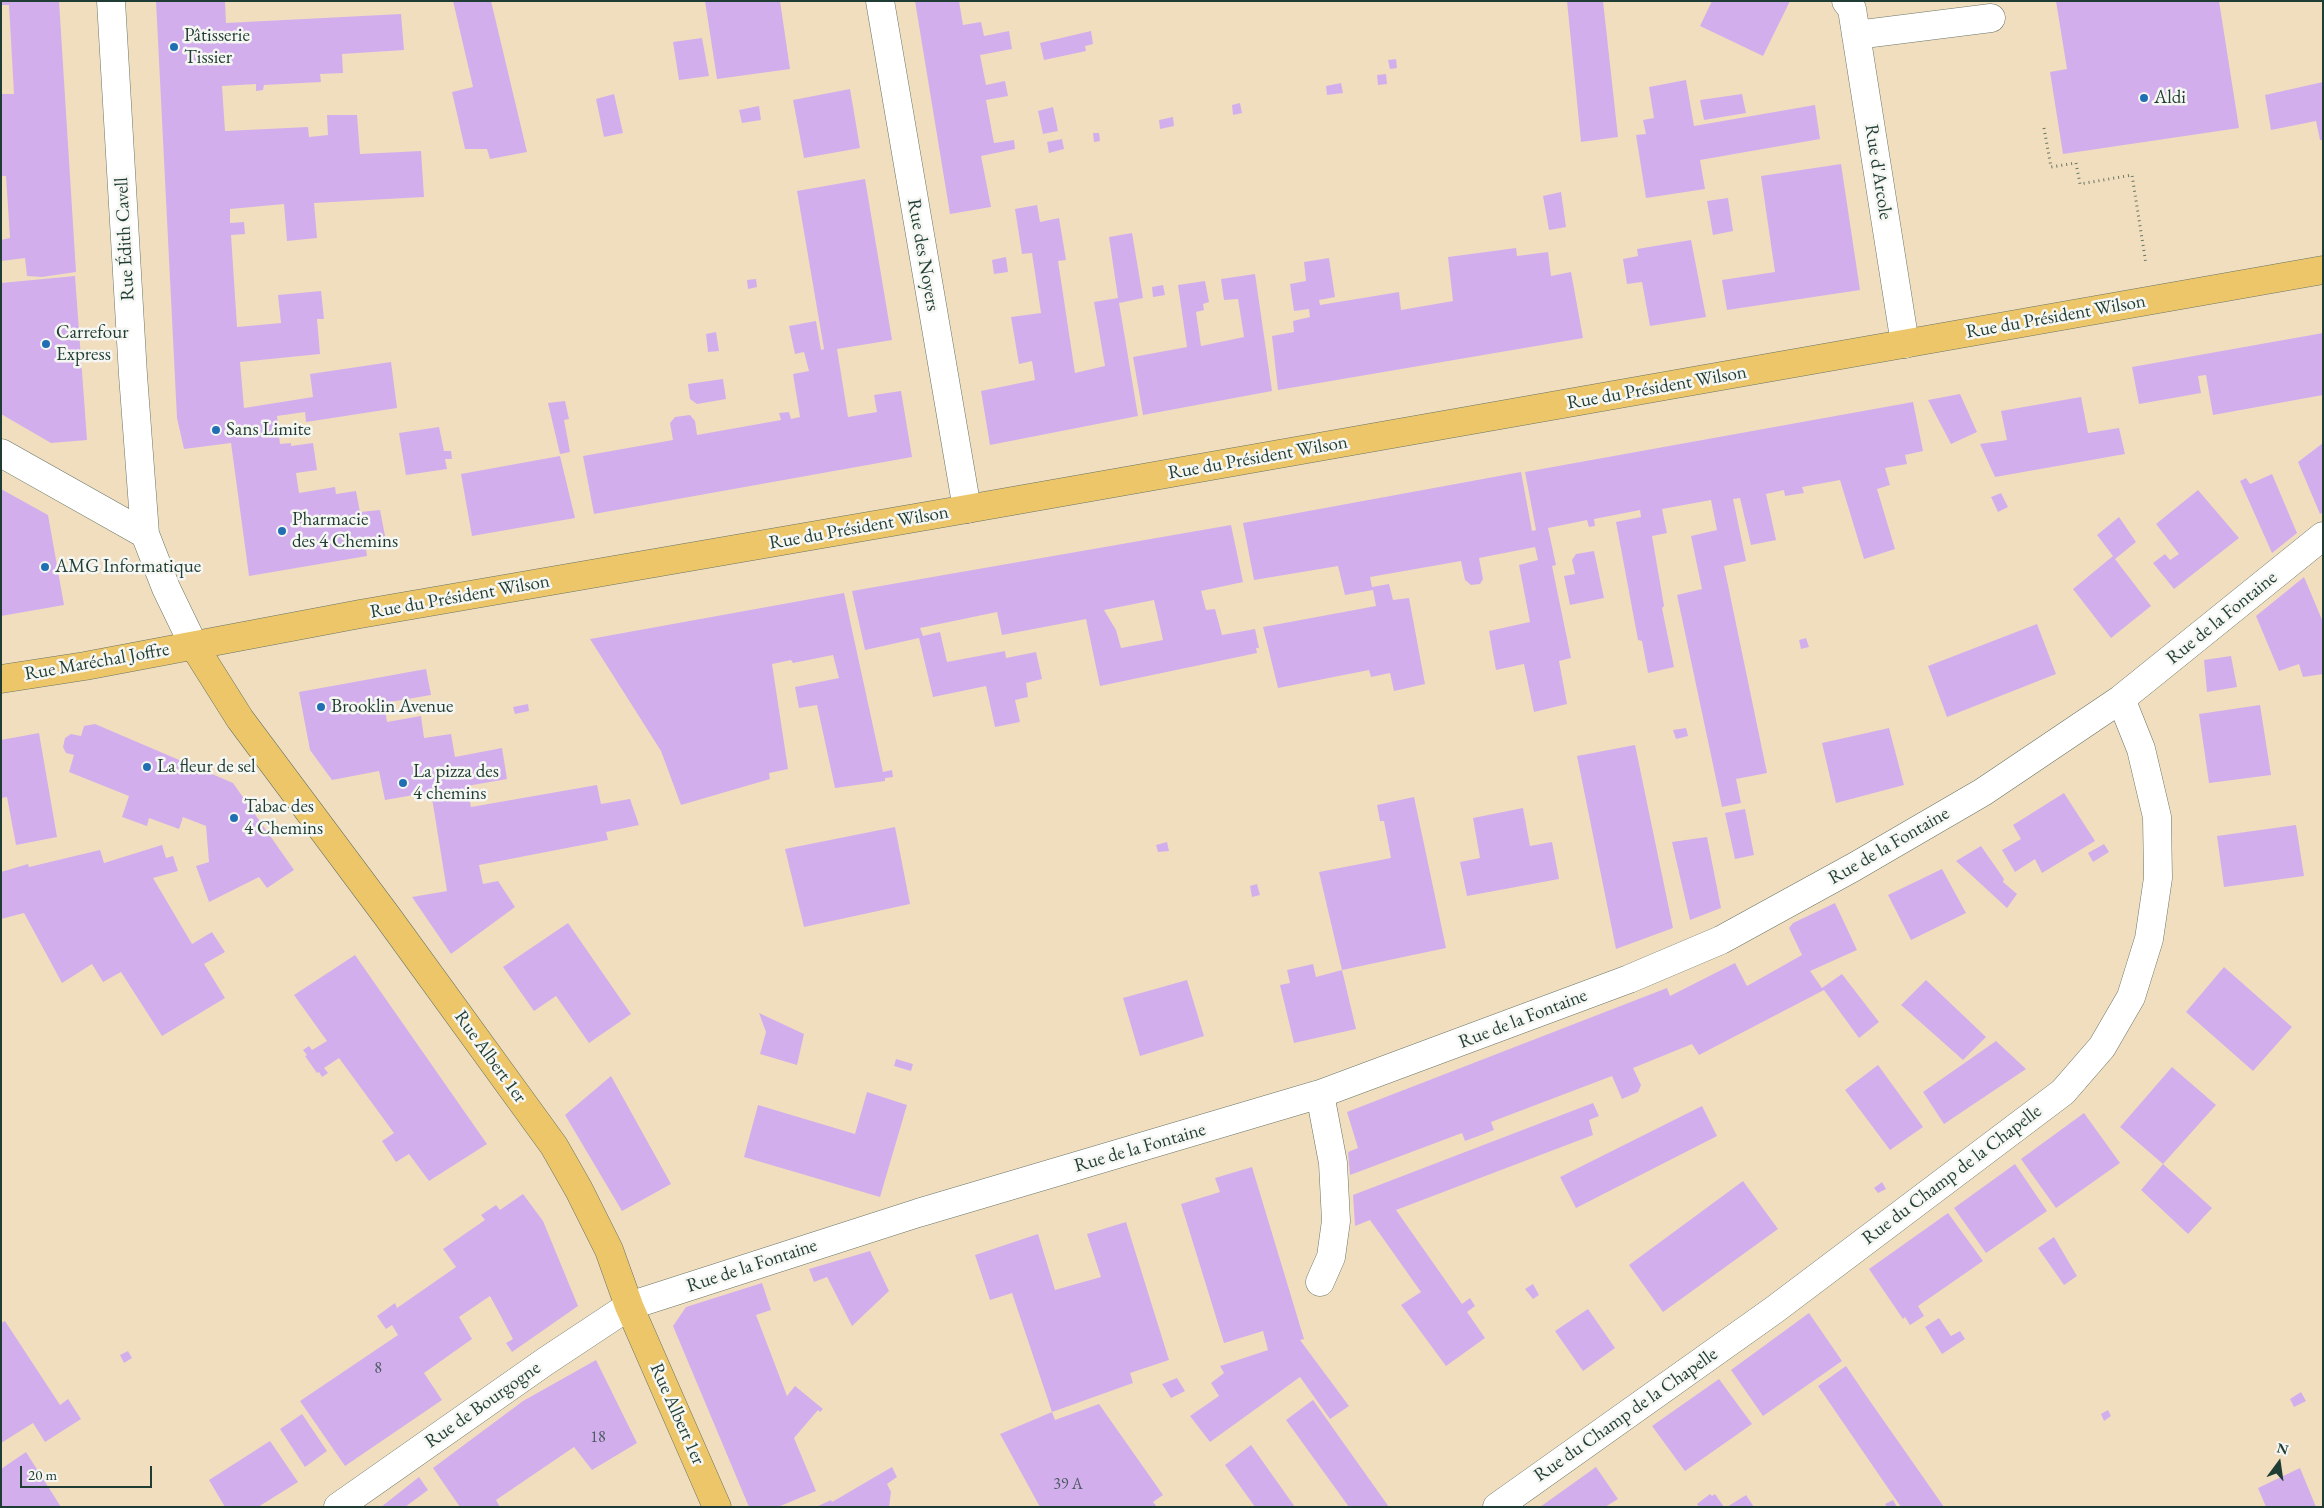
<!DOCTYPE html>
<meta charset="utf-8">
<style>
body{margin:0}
#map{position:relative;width:2324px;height:1508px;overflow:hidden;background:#f1debf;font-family:"EB Garamond",serif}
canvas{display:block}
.frame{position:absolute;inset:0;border:2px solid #1f3d34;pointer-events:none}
.north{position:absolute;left:2254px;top:1438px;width:50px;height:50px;-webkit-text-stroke:4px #f6f6f2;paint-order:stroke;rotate:14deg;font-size:14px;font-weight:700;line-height:20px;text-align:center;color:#1f3d34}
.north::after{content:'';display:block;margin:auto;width:18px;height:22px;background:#1f3d34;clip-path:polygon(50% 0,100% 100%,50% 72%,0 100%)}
.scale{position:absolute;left:20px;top:1466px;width:132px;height:22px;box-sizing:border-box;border:2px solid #1f3d34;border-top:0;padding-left:6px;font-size:15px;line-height:18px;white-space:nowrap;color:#1f3d34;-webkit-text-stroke:4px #f6f6f2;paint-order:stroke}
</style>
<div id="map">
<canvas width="2324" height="1508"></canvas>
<div class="frame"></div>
<div class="north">N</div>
<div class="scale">20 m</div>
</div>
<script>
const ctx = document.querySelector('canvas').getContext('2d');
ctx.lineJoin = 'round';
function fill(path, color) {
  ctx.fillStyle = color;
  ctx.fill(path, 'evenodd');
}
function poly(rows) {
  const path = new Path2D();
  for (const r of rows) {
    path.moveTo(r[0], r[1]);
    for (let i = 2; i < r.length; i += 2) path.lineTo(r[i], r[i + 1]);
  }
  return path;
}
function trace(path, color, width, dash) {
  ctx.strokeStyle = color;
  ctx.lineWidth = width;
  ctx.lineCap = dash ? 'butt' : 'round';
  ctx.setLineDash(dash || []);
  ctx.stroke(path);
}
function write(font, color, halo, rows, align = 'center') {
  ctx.font = font + ' "EB Garamond",serif';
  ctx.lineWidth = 5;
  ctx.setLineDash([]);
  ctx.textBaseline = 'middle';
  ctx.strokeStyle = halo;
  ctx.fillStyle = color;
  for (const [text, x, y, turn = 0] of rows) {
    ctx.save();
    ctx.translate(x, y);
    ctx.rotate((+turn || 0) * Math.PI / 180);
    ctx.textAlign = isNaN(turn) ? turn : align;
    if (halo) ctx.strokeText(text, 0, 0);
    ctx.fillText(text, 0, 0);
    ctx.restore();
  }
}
fill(poly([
 [1,1,59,1,76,272,42,277,27,276,25,258,1,261,1,240,10,238,6,176,1,176,1,94,14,94,9,5,1,5],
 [156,1,225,2,226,23,401,14,404,50,342,54,343,73,320,74,321,82,264,85,263,90,256,91,256,84,222,86,225,131,308,127,309,137,328,135,327,115,357,115,360,154,421,151,424,197,314,203,317,238,287,241,284,204,230,209,230,223,244,222,245,234,231,235,237,327,281,323,278,295,321,291,324,319,317,319,320,354,240,362,244,408,313,397,310,374,391,362,397,408,306,422,305,412,277,416,280,444,291,443,291,446,313,443,317,470,296,473,299,493,335,487,336,494,356,491,360,512,380,510,387,546,366,549,367,556,249,576,231,443,184,449,177,418],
 [453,1,491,1,527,152,490,159,487,149,465,149,452,92,473,87],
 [705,1,780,1,790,69,717,79],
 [915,1,959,1,963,25,981,22,984,36,1009,31,1012,49,980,55,986,85,1005,81,1008,96,986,100,994,143,1014,140,1015,149,981,156,991,207,950,214],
 [1567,1,1603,1,1618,137,1581,142],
 [1712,1,1790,1,1763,56,1700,26],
 [2056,1,2219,1,2239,128,2063,154,2050,72,2067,69],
 [1091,31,1093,44,1085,46,1086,51,1044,60,1040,43],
 [702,38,709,76,679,80,673,42],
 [1396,59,1397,68,1390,69,1388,60],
 [1386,74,1387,84,1378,85,1377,75],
 [1686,80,1694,126,1815,105,1820,139,1700,160,1705,189,1646,198,1636,135,1646,134,1643,120,1654,118,1649,87],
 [2323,82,2323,140,2320,140,2316,121,2271,130,2265,95],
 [1341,83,1343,93,1327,95,1326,86],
 [850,89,860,148,804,158,793,100],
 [614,94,623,133,604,137,596,99],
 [1742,94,1746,113,1704,120,1700,100],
 [1240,103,1242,113,1233,115,1232,105],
 [759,106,761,120,742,123,739,110],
 [1053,107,1058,131,1043,134,1038,111],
 [1173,117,1174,126,1160,129,1159,120],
 [1093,133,1099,133,1100,141,1094,142],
 [1062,139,1064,149,1049,153,1047,142],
 [1841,164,1860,290,1727,310,1722,280,1775,272,1761,176],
 [865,179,892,340,837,349,848,417,877,412,874,395,901,391,912,457,594,514,583,456,673,440,670,423,675,417,690,415,695,421,697,435,781,420,779,413,789,412,791,419,800,417,793,374,809,371,804,352,795,354,789,326,816,321,821,350,824,349,797,191],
 [1561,192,1566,227,1549,230,1543,196],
 [1728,198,1733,231,1713,235,1707,201],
 [1037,205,1040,222,1059,218,1066,260,1058,261,1075,373,1105,366,1094,302,1118,298,1109,237,1132,233,1143,298,1119,303,1138,416,990,445,981,391,1035,380,1032,361,1019,364,1011,317,1041,313,1032,253,1022,254,1015,209],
 [1691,240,1706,317,1650,326,1642,282,1627,284,1623,259,1638,256,1637,249],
 [1516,248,1517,256,1548,252,1551,276,1571,272,1583,338,1278,390,1272,336,1294,332,1293,321,1310,317,1309,309,1294,311,1290,284,1306,281,1304,262,1329,258,1335,297,1319,300,1320,305,1399,292,1401,310,1453,301,1448,257],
 [1006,257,1008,272,994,274,992,260],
 [1255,274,1272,391,1143,415,1133,357,1187,347,1178,285,1205,281,1209,302,1203,304,1204,310,1196,312,1201,346,1244,337,1238,299,1224,300,1221,279],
 [75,276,87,440,51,443,1,414,1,283],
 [756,279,757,287,748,289,747,280],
 [1163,285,1165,295,1153,297,1152,287],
 [716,332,719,351,708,352,706,334],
 [2323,333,2323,395,2213,415,2206,375,2198,376,2201,393,2139,404,2132,367],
 [723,379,726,399,697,404,690,399,688,384],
 [1960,394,1977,432,1951,444,1928,400],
 [2081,397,2088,433,2119,428,2125,454,1995,477,1980,444,2007,440,2001,411],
 [565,401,569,419,564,420,570,452,560,454,548,403],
 [1913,402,1923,451,1905,455,1907,464,1885,468,1890,485,1877,489,1895,549,1864,559,1840,480,1802,487,1804,493,1785,496,1784,490,1766,494,1776,540,1751,545,1740,498,1733,499,1746,561,1724,566,1767,773,1736,779,1741,803,1722,807,1677,595,1702,589,1691,536,1717,530,1711,500,1662,509,1667,533,1652,536,1664,606,1662,608,1674,667,1648,673,1642,641,1638,640,1616,522,1641,517,1640,510,1594,519,1595,526,1589,527,1587,520,1548,528,1556,565,1552,566,1571,658,1559,661,1567,704,1534,712,1524,664,1496,670,1489,631,1530,622,1519,565,1538,560,1535,547,1479,558,1483,579,1480,584,1471,585,1465,580,1461,561,1370,577,1372,587,1389,584,1393,600,1409,598,1425,684,1394,691,1390,673,1371,677,1369,670,1278,688,1263,627,1376,606,1373,590,1345,595,1338,566,1254,580,1243,523,1521,472,1532,531,1536,530,1525,472],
 [439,427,444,451,451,451,452,459,445,459,447,469,406,475,399,433],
 [2323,443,2323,512,2320,514,2298,462],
 [560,456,575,518,472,536,461,474],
 [2272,474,2297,533,2272,553,2240,481,2246,478,2250,484],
 [1,489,48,515,64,605,1,616],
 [2198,490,2239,538,2174,589,2153,563,2165,554,2170,560,2179,554,2156,524],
 [2001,493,2008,507,1998,512,1991,497],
 [2119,517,2136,542,2115,559,2151,606,2111,638,2073,589,2113,556,2097,535],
 [1231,525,1243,582,1201,591,1206,610,1215,609,1222,635,1255,629,1259,648,1256,648,1257,653,1100,686,1086,619,1002,635,997,612,920,628,923,636,940,632,947,662,1005,651,1006,658,1036,652,1042,679,1026,683,1028,697,1015,700,1020,722,995,727,986,686,933,697,919,638,865,650,852,591],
 [1154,600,1163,640,1121,648,1116,630,1104,610],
 [1594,551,1604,598,1570,605,1564,576,1575,574,1572,560,1576,554],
 [2304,577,2323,622,2323,674,2303,677,2299,664,2279,671,2256,616],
 [844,593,883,772,892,770,893,777,885,778,885,781,835,788,817,705,799,708,795,687,839,678,833,655,793,663,791,660,772,664,788,769,769,773,770,779,681,805,661,751,590,639],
 [2037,624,2056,674,1947,717,1928,666],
 [1806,638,1809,647,1801,649,1799,640],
 [2231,656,2237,687,2207,692,2204,660],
 [426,669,431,695,384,703,387,722,421,716,424,738,451,734,455,757,502,748,507,779,467,786,471,807,597,785,601,804,630,799,639,825,606,832,608,840,479,865,483,884,498,881,515,907,451,954,412,897,447,891,431,792,385,800,379,771,332,780,310,750,299,692],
 [528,704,529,711,515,714,513,707],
 [2260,705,2271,775,2209,783,2199,714],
 [95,724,233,783,294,870,267,888,259,877,209,902,196,866,209,862,206,826,183,817,179,829,149,818,147,826,122,817,129,796,69,772,74,755,66,753,63,747,65,738,71,734,81,736,84,726],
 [1686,728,1688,736,1676,739,1673,730],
 [1889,728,1904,785,1836,803,1822,743],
 [39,733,57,837,16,845,7,797,1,798,1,740],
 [1635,745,1673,928,1616,949,1577,756],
 [2064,793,2095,841,2042,873,2035,859,2015,872,2002,850,2021,839,2013,825],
 [1414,797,1446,948,1342,970,1319,872,1391,858,1384,821,1380,821,1377,805],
 [1523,808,1530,846,1552,842,1559,879,1467,896,1460,862,1480,858,1473,818],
 [1745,809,1754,855,1735,859,1725,813],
 [2296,825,2304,876,2224,887,2217,836],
 [895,827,910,904,804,927,785,849],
 [1707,837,1721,908,1690,920,1672,842],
 [1167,842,1169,851,1158,852,1156,845],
 [2104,844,2109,852,2093,862,2088,853],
 [162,845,166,858,173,856,178,871,153,878,192,944,212,932,225,952,204,964,225,998,162,1036,121,972,103,982,92,964,62,983,24,913,1,919,1,872,28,864,29,867,100,850,104,863],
 [1981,846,2004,879,2003,882,2017,894,2007,908,1956,861],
 [1942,869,1966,913,1911,940,1888,895],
 [1257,884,1260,895,1252,897,1250,886],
 [1835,903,1857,950,1810,971,1822,988,1842,974,1879,1022,1859,1038,1824,990,1699,1055,1692,1044,1633,1068,1641,1085,1638,1092,1622,1099,1612,1076,1491,1122,1494,1130,1481,1135,1465,1141,1462,1133,1350,1175,1348,1152,1358,1148,1347,1112,1667,988,1670,996,1735,963,1747,986,1802,955,1789,928,1793,923],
 [568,923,631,1014,589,1043,556,996,534,1011,503,967],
 [355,955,487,1144,429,1181,409,1154,396,1162,382,1141,394,1133,339,1058,324,1068,328,1073,322,1077,319,1072,317,1073,305,1056,307,1055,303,1050,309,1046,312,1050,327,1041,294,995],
 [1313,964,1316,977,1342,970,1356,1029,1294,1043,1280,985,1290,983,1287,970],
 [2224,967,2292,1027,2253,1071,2186,1012],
 [1187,980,1204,1036,1140,1056,1123,998],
 [1926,980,1986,1037,1963,1060,1901,1005],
 [759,1013,804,1034,797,1065,760,1054,766,1032],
 [1996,1041,2026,1069,1944,1124,1923,1092],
 [896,1059,913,1064,911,1071,894,1066],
 [1878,1065,1923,1127,1890,1150,1845,1090],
 [2172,1067,2216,1105,2163,1164,2120,1127],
 [611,1076,671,1184,622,1211,565,1115],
 [867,1092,907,1105,880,1197,744,1157,758,1105,855,1134],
 [1593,1103,1599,1116,1589,1120,1593,1135,1396,1210,1462,1304,1470,1298,1475,1306,1467,1312,1485,1338,1446,1366,1401,1305,1421,1292,1370,1220,1355,1226,1353,1195],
 [1702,1106,1717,1136,1576,1208,1560,1177],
 [2084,1113,2120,1163,2056,1208,2021,1159],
 [2015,1164,2047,1211,1986,1253,1954,1208],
 [2163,1164,2212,1208,2188,1234,2141,1190],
 [1252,1167,1304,1339,1300,1340,1349,1406,1330,1419,1300,1377,1210,1442,1190,1416,1219,1396,1211,1383,1224,1373,1220,1366,1268,1350,1263,1331,1224,1343,1181,1204,1220,1192,1215,1178],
 [1743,1181,1778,1229,1663,1312,1629,1265],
 [1882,1182,1886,1189,1878,1193,1874,1188],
 [523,1194,543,1221,578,1306,512,1352,506,1343,513,1339,490,1296,459,1317,472,1339,424,1373,442,1400,345,1466,300,1401,398,1335,392,1325,386,1329,377,1316,395,1303,397,1308,456,1267,443,1249,485,1220,481,1215,496,1205,500,1210],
 [1948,1213,1983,1261,1918,1306,1924,1316,1910,1325,1905,1317,1903,1319,1869,1269],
 [1126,1222,1169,1360,1130,1373,1133,1383,1052,1412,1012,1293,990,1300,975,1255,1038,1234,1055,1290,1101,1277,1087,1234],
 [2054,1237,2077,1276,2064,1285,2038,1248],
 [870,1251,889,1291,852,1326,827,1277,814,1282,809,1269],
 [762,1283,771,1310,756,1315,787,1396,795,1386,823,1409,820,1412,818,1410,794,1438,816,1491,778,1507,749,1507,673,1326,686,1307],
 [1533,1284,1539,1295,1533,1299,1525,1289],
 [1588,1309,1615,1348,1583,1371,1555,1331],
 [1809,1313,1842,1361,1763,1416,1731,1370],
 [1939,1318,1951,1336,1960,1331,1965,1339,1942,1354,1925,1327],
 [5,1321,60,1405,68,1399,81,1419,45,1442,33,1423,1,1443,1,1323],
 [128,1351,132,1358,124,1363,120,1355],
 [596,1360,637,1443,592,1470,574,1447,496,1500,500,1507,460,1507,433,1468,523,1401],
 [1846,1366,1865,1394,1944,1507,1901,1507,1818,1386],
 [1177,1378,1185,1391,1171,1398,1162,1384],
 [1719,1379,1752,1424,1685,1471,1652,1426],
 [2301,1392,2306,1401,2294,1407,2290,1399],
 [1313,1400,1389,1507,1349,1507,1286,1420],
 [1099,1404,1163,1495,1153,1502,1157,1507,1040,1507,1000,1434,1052,1412,1055,1420],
 [2108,1410,2111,1416,2104,1421,2101,1414],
 [302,1414,327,1451,305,1467,280,1429],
 [270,1441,298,1482,258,1507,225,1507,209,1480],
 [1251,1445,1295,1507,1255,1507,1225,1465],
 [26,1452,61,1507,1,1507,1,1469],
 [892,1467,897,1477,887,1484,891,1492,889,1507,816,1507,831,1500,832,1502],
 [1596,1467,1618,1499,1605,1507,1540,1507],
 [2300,1468,2316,1507,2266,1507,2258,1488],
 [419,1477,428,1490,405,1507,381,1507],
 [1710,1494,1712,1496,1715,1494,1724,1507,1699,1507,1697,1504],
 [1746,1495,1754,1507,1727,1507],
 [1893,1500,1897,1507,1887,1507,1885,1504]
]), '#d2afec');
const minor = poly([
 [111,1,133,375,145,534,166,588,194,646],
 [880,1,967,509],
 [1846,1,1852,9,1905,344],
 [1856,35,1991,18],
 [1,453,145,534],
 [1320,1094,1333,1163,1336,1221,1331,1257,1320,1282],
 [338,1507,546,1361,629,1306,918,1213,1320,1094,1629,979,1721,940,1854,867,1983,792,2121,699,2323,536],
 [1497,1507,1774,1310,2063,1092,2102,1047,2131,997,2149,939,2158,878,2157,817,2141,749,2121,699]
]);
const major = poly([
 [194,646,240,719,387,916,554,1146,579,1190,609,1250,629,1306,717,1507],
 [1,679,85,666,360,614,967,509,2323,270]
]);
trace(minor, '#687565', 29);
trace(major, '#687565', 29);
trace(poly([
 [2044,128,2051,167,2076,163,2080,184,2132,175,2146,264]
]), '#687565', 3, [1, 4]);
trace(minor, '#fff', 28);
trace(major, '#ecc669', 28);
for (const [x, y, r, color] of [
 [174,47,5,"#1f6fb2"],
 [2144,98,5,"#1f6fb2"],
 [46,344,5,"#1f6fb2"],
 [216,430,5,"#1f6fb2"],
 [282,531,5,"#1f6fb2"],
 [45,567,5,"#1f6fb2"],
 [321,707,5,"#1f6fb2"],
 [147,767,5,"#1f6fb2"],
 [403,783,5,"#1f6fb2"],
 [234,818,5,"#1f6fb2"]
]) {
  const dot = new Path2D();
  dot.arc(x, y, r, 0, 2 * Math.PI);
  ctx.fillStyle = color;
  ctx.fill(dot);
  trace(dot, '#f6f6f2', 2);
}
write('16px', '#4c5a62', null, [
 ["8",378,1369],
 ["18",598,1438],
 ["39 A",1068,1485]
]);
write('19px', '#1f3d34', '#f6f6f2', [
 ["Pâtisserie",184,36],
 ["Tissier",184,58],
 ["Aldi",2154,98],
 ["Carrefour",56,333],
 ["Express",56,355],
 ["Sans Limite",226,430],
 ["Pharmacie",292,520],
 ["des 4 Chemins",292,542],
 ["AMG Informatique",55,567],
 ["Brooklin Avenue",331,707],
 ["La fleur de sel",157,767],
 ["La pizza des",413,772],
 ["4 chemins",413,794],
 ["Tabac des",244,807],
 ["4 Chemins",244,829]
], 'left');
write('19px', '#1f3d34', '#f6f6f2', [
 ["Rue d'Arcole",1878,172,81],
 ["Rue Édith Cavell",125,239,-93],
 ["Rue des Noyers",923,255,80],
 ["Rue du Président Wilson",2056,317,-10],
 ["Rue du Président Wilson",1657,388,-10],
 ["Rue du Président Wilson",1258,458,-10],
 ["Rue du Président Wilson",859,528,-10],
 ["Rue du Président Wilson",460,597,-10],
 ["Rue de la Fontaine",2222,618,-39],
 ["Rue Maréchal Joffre",97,662,-10],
 ["Rue de la Fontaine",1889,846,-30],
 ["Rue de la Fontaine",1523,1019,-21],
 ["Rue Albert 1er",490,1057,54],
 ["Rue de la Fontaine",1140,1148,-16],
 ["Rue du Champ de la Chapelle",1952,1175,-37],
 ["Rue de la Fontaine",752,1266,-18],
 ["Rue de Bourgogne",483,1405,-35],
 ["Rue Albert 1er",677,1414,66],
 ["Rue du Champ de la Chapelle",1626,1415,-35]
]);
</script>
